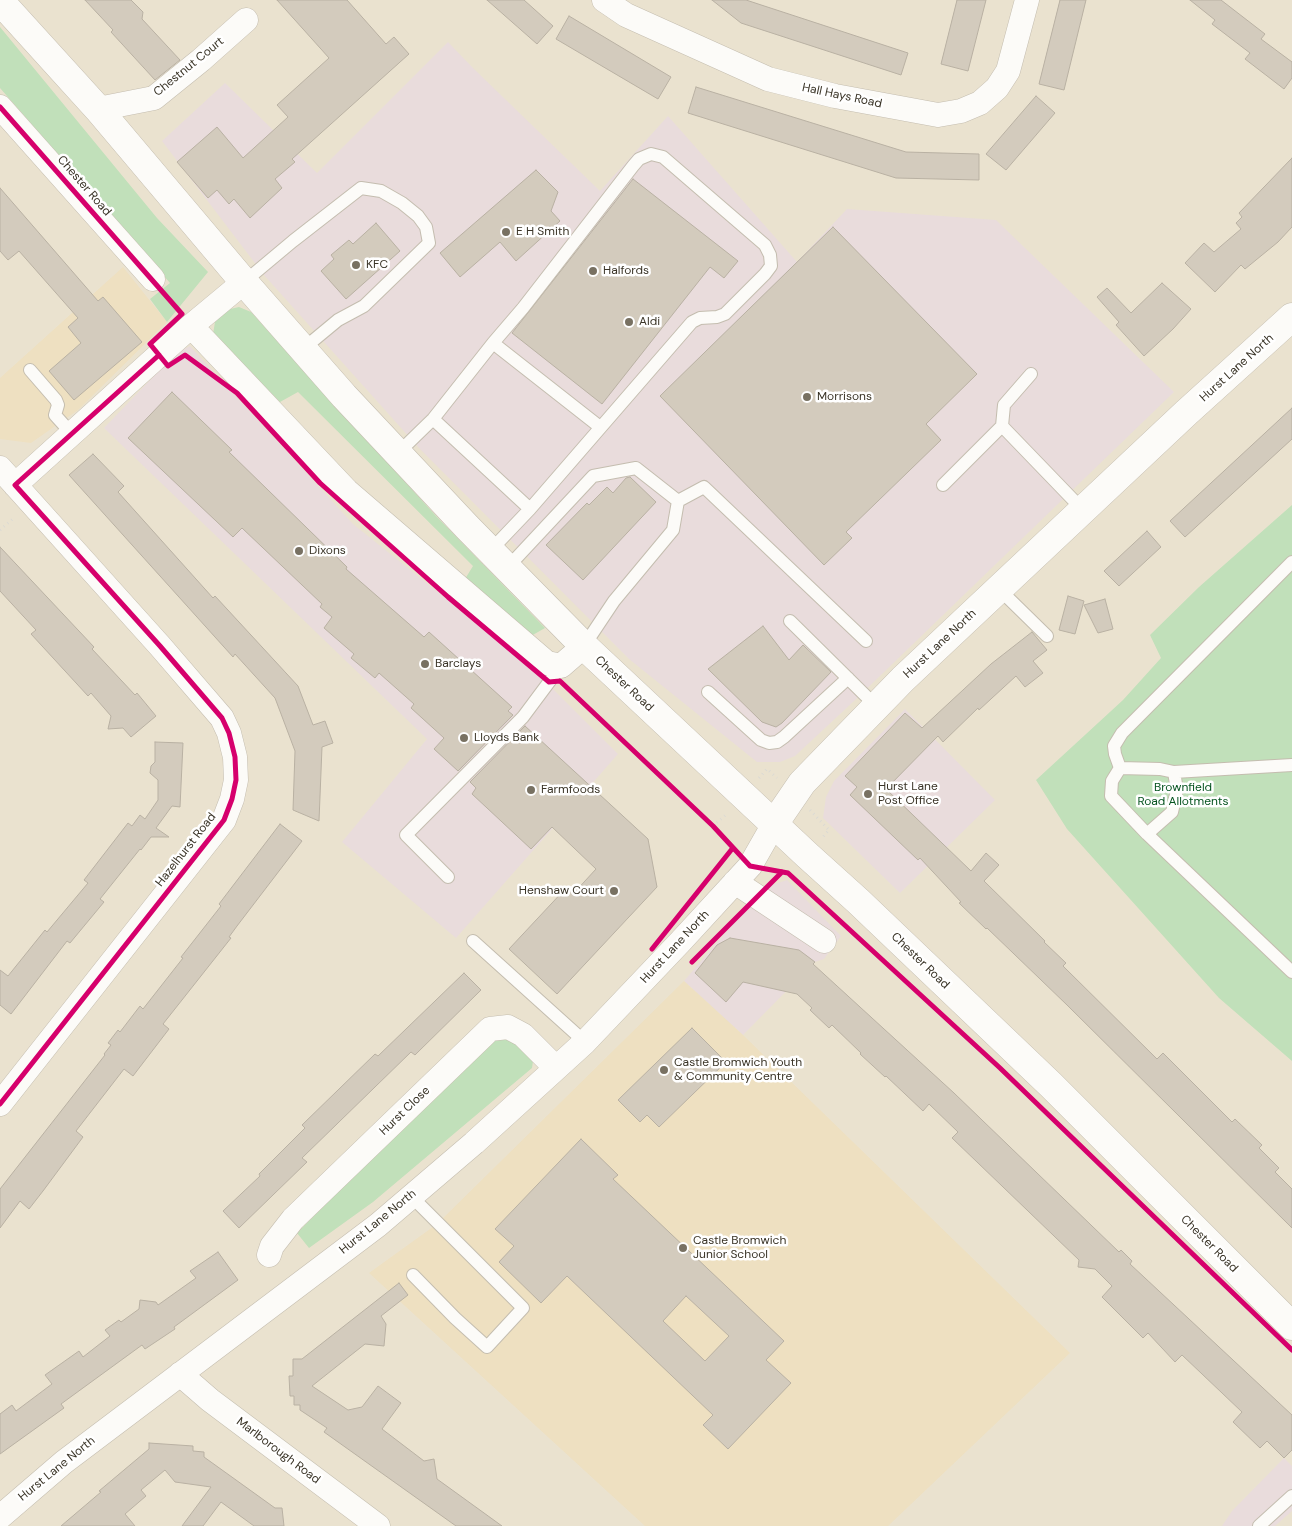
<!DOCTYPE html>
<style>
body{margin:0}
canvas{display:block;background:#eae2cf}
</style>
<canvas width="1292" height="1526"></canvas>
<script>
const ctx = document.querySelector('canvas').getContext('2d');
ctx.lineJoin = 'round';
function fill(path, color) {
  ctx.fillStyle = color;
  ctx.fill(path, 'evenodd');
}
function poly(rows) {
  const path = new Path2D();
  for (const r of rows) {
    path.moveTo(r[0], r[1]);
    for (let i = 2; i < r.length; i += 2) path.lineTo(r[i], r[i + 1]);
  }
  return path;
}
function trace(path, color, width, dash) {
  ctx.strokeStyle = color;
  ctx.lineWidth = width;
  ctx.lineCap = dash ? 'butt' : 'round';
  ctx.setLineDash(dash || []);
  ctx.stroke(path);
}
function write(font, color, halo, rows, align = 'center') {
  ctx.font = font + ' "DM Sans",sans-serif';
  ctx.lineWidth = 5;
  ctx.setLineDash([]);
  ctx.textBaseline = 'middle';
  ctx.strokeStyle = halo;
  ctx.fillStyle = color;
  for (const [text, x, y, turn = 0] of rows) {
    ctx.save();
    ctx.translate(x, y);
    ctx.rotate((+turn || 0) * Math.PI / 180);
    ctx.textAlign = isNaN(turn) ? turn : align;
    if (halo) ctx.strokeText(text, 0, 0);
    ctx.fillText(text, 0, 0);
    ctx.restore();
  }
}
fill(poly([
 [448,42,473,68,600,191,668,116,797,262,847,209,996,220,1174,392,854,701,795,756,780,762,757,762,629,659,419,448,264,275,162,141,225,83,317,173],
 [190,346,353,524,530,666,618,754,456,938,342,842,427,739,104,428,176,353],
 [905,709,995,800,900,893,823,818,826,797,834,781],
 [787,880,841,936,824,959,815,962,743,1035,684,981,749,905,772,885],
 [1284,1458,1292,1466,1292,1511,1275,1526,1222,1526,1232,1511]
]), '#e9dcdc');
fill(poly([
 [123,267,167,322,78,410,31,443,0,439,0,378],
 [684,981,743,1035,1070,1353,888,1526,645,1526,369,1273,437,1224]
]), '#eee0c1');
fill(poly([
 [0,27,157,218,208,272,167,322,150,299,170,283,0,88],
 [239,307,251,312,436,516,545,628,531,636,465,579,473,566,298,392,280,402,251,374,213,334,215,322,226,310],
 [1292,505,1292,1061,1219,998,1067,829,1036,780,1123,700,1161,658,1150,635,1199,587],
 [505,1034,534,1054,532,1068,373,1202,309,1248,297,1233,411,1117,491,1041]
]), '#c1e0ba');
const building = poly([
 [85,0,131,0,143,12,142,19,180,60,155,80,111,32,113,30,85,0],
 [277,0,347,0,386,44,394,37,409,54,292,159,295,162,275,179,282,188,250,218,234,199,229,204,217,190,208,198,177,162,217,127,243,158,288,117,277,105,329,58,277,0],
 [487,0,524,0,553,26,537,44,487,0],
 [712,0,746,0,908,53,901,75,741,23,712,0],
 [957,0,986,0,968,71,941,64,957,0],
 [1060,0,1086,0,1064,90,1039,84,1060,0],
 [1190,0,1221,0,1265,34,1261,39,1292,62,1292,78,1284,89,1245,59,1250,53,1212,24,1215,20,1190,0],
 [569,16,671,77,658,99,556,39,569,16],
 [696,87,906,152,979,154,979,180,896,178,688,113,696,87],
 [1036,96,1055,113,1006,170,986,154,1036,96],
 [1292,158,1292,227,1278,242,1245,269,1241,265,1215,292,1185,263,1204,243,1214,252,1241,229,1236,223,1242,217,1239,213,1292,158],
 [536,170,558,192,551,211,560,221,516,261,500,242,460,277,440,253,536,170],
 [633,179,738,261,724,278,710,267,602,404,512,333,633,179],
 [0,188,98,301,103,297,142,342,74,400,49,371,81,343,68,327,78,318,19,251,8,260,0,251,0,188],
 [376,223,400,251,346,299,321,271,334,259,331,255,349,240,353,244,376,223],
 [833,227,977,374,926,424,941,440,846,532,852,538,824,565,660,396,833,227],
 [1162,283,1191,309,1173,329,1144,356,1116,325,1119,322,1097,297,1107,288,1131,313,1162,283],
 [172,392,232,450,229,452,347,567,346,569,424,637,429,632,512,707,508,711,513,715,458,771,434,749,444,738,411,708,414,704,379,673,375,678,351,658,354,654,324,628,332,617,320,607,322,604,242,528,233,537,128,438,172,392],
 [1292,408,1292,439,1185,537,1170,521,1292,408],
 [93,454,124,486,118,492,213,598,215,596,298,686,313,725,325,721,333,743,322,747,319,821,293,810,295,751,275,698,235,654,233,657,69,475,93,454],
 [630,477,656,502,583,580,546,545,587,503,589,505,607,487,613,493,626,478,630,477],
 [1147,531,1161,547,1119,586,1104,571,1147,531],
 [0,547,94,647,92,649,135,695,137,693,156,716,131,737,123,728,108,729,111,716,91,693,88,696,31,634,36,630,0,591,0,547],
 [1068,596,1084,601,1075,634,1059,630,1068,596],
 [1105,599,1113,629,1098,633,1084,605,1105,599],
 [763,626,789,660,803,645,831,672,782,723,776,727,762,722,708,669,763,626],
 [1032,632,1047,650,1033,661,1043,673,1025,687,1016,676,979,710,978,708,943,742,938,736,886,789,971,871,986,853,999,865,984,881,1045,941,1044,942,1066,963,1063,966,1157,1059,1163,1053,1232,1122,1235,1119,1262,1145,1259,1148,1279,1168,1275,1172,1292,1189,1292,1228,1067,1005,987,928,986,929,959,903,961,902,920,858,918,860,850,795,857,787,845,776,905,713,922,728,991,664,1032,632],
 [525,726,648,839,657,887,557,994,509,949,566,888,573,894,596,869,552,827,531,849,472,794,476,788,470,782,525,726],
 [155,742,183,743,180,807,172,806,156,828,169,837,151,837,141,850,140,849,100,899,104,902,70,943,67,941,11,1014,0,1005,0,970,8,976,45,930,47,932,88,883,84,880,128,823,132,826,140,815,145,819,158,800,158,780,150,773,151,766,155,762,155,742],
 [280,824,302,841,237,926,229,937,231,938,163,1024,169,1029,133,1076,124,1069,76,1131,83,1137,43,1191,29,1209,20,1201,0,1228,0,1189,105,1055,104,1054,111,1045,108,1043,118,1030,120,1032,140,1006,143,1009,183,958,181,957,221,906,219,904,280,824],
 [730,938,799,950,815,962,813,964,954,1093,1119,1252,1121,1250,1132,1261,1130,1264,1292,1415,1292,1450,1284,1458,1267,1441,1260,1448,1233,1422,1242,1412,1182,1355,1175,1362,1148,1333,1143,1338,1102,1297,1112,1286,1095,1269,1078,1267,1079,1260,952,1138,958,1132,929,1104,923,1111,886,1076,885,1077,860,1054,861,1053,832,1025,829,1028,810,1010,812,1008,797,994,743,982,726,1002,695,973,717,945,730,938],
 [464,973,481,990,415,1055,411,1052,302,1158,307,1162,239,1228,223,1211,260,1176,259,1174,305,1128,302,1125,375,1054,378,1056,464,973],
 [692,1028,726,1062,659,1127,647,1115,640,1122,618,1100,692,1028],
 [581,1139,618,1175,613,1179,784,1341,766,1360,791,1383,728,1449,703,1425,713,1415,567,1276,541,1303,499,1262,514,1246,495,1229,581,1139],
 [686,1296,729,1336,705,1361,663,1321,686,1296],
 [218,1252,238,1280,174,1327,175,1329,145,1349,142,1345,61,1404,64,1408,0,1454,0,1414,12,1405,16,1411,52,1384,45,1375,79,1351,83,1357,110,1336,105,1330,119,1320,121,1322,139,1309,140,1300,156,1302,158,1305,196,1278,190,1271,218,1252],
 [399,1283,408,1295,381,1316,386,1324,384,1346,365,1344,312,1386,348,1410,362,1407,378,1386,401,1403,382,1429,424,1461,434,1459,437,1479,502,1526,456,1526,324,1432,327,1428,300,1410,300,1405,294,1405,294,1396,290,1396,289,1376,293,1376,293,1359,302,1359,399,1283],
 [149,1443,193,1446,193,1451,204,1452,204,1457,275,1508,282,1508,284,1526,254,1526,221,1502,203,1526,182,1526,211,1487,175,1482,165,1470,141,1490,146,1496,125,1514,135,1526,61,1526,101,1492,99,1491,149,1449,149,1443]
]);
fill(building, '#d3cbbd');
trace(building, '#b9b1a3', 1);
const service = poly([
 [244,282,293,241,361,188,381,191,402,203,418,216,426,227,429,243,364,306,338,320,303,349],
 [30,370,56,400,58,405,55,415,72,434],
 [433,419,530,509],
 [1002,426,1083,510],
 [398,453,433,419,493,343,600,427],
 [943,485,1002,426,1004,405,1031,374],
 [678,501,704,487,866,641],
 [490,551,530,509,692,322,700,318,717,317,725,314,765,274,771,266,770,255,765,245,663,157,651,154,639,159,633,166,523,308,493,343],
 [507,568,593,476,636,468,678,501,673,530,614,601,584,646],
 [999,589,1047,636],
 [790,621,876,706],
 [708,692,761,740,769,743,777,742,784,737,848,678],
 [1120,768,1115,754,1114,746,1122,733,1292,562],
 [1174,772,1177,790,1172,812,1147,834,1111,796,1112,781,1120,768,1160,769,1174,772,1292,765],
 [1147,834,1292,972],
 [448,877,406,835,523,717,561,666],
 [473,941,585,1042],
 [411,1196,523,1308,487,1347,455,1318,413,1275],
 [1259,1526,1292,1496]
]);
const minor = poly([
 [604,0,626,15,768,79,835,96,938,115,961,111,980,103,997,88,1008,71,1027,0],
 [0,107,153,279],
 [98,109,154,98,201,60,246,20],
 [191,326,347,491,547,663,561,666,584,646],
 [0,468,160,646,222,718,229,733,235,757,236,780,232,799,224,820,0,1104],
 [15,485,191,326,244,282],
 [735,882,824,941],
 [269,1255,272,1246,293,1219,490,1029,508,1027,523,1035,556,1068],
 [180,1374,210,1400,378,1526],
 [0,1517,64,1462,378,1225,474,1143,585,1042,681,941,750,866,774,824]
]);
const tertiary = poly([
 [774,824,802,783,903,679,1186,413,1292,317]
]);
const secondary = poly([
 [0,1,98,109,244,282,344,396,467,527,584,646,807,855,858,901,1051,1085,1292,1326]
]);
trace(service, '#c4bdaf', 14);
trace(minor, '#c4bdaf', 25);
trace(tertiary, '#c4bdaf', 29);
trace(secondary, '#c4bdaf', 29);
trace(poly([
 [0,530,15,517],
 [759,778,767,769,777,778],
 [810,810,829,830,822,838],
 [713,826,728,813]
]), '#dcdad3', 3, [1, 4]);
trace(service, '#fcfbf8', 12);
trace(minor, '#fcfbf8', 24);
trace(tertiary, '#fcfbf8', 28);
trace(secondary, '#fcfbf8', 28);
trace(poly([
 [0,107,182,314,150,344,168,366,185,355,237,393,320,483,448,597,549,682,560,681,713,826,750,866,788,873,1000,1068,1292,1350],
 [652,949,732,849],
 [692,962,782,872],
 [0,1104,224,820,232,799,236,780,235,757,229,733,222,718,160,646,15,485,159,355]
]), '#d6006c', 5);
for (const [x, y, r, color] of [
 [506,232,5,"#787162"],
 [356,265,5,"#787162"],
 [593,271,5,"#787162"],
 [629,322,5,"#787162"],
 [807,397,5,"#787162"],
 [299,551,5,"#787162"],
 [425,664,5,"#787162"],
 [464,738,5,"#787162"],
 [531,790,5,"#787162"],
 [868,794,5,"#787162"],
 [614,891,5,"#787162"],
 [664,1070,5,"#787162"],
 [683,1248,5,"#787162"]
]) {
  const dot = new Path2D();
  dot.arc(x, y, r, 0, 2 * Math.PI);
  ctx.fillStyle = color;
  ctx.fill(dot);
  trace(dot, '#fff', 2);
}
write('12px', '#3a3427', '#fff', [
 ["Chestnut Court",189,67,-39],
 ["Hall Hays Road",842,96,12],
 ["Chester Road",84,186,49],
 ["Hurst Lane North",1237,368,-42],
 ["Hurst Lane North",940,644,-43],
 ["Chester Road",624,684,43],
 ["Hazelhurst Road",186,850,-52],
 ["Hurst Lane North",675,947,-47],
 ["Chester Road",920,961,44],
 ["Hurst Close",405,1111,-44],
 ["Hurst Lane North",378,1222,-39],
 ["Chester Road",1209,1244,45],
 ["Marlborough Road",278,1451,37],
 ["Hurst Lane North",57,1469,-39]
]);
write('12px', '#3a3427', '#fff', [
 ["E H Smith",516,232],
 ["KFC",366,265],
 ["Halfords",603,271],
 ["Aldi",639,322],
 ["Morrisons",817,397],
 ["Dixons",309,551],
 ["Barclays",435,664],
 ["Lloyds Bank",474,738],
 ["Hurst Lane",878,787],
 ["Post Office",878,801],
 ["Farmfoods",541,790],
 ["Henshaw Court",604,891,"right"],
 ["Castle Bromwich Youth",674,1063],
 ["& Community Centre",674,1077],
 ["Castle Bromwich",693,1241],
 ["Junior School",693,1255]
], 'left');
write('12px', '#065420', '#fff', [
 ["Brownfield",1183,788],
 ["Road Allotments",1183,802]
]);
</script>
